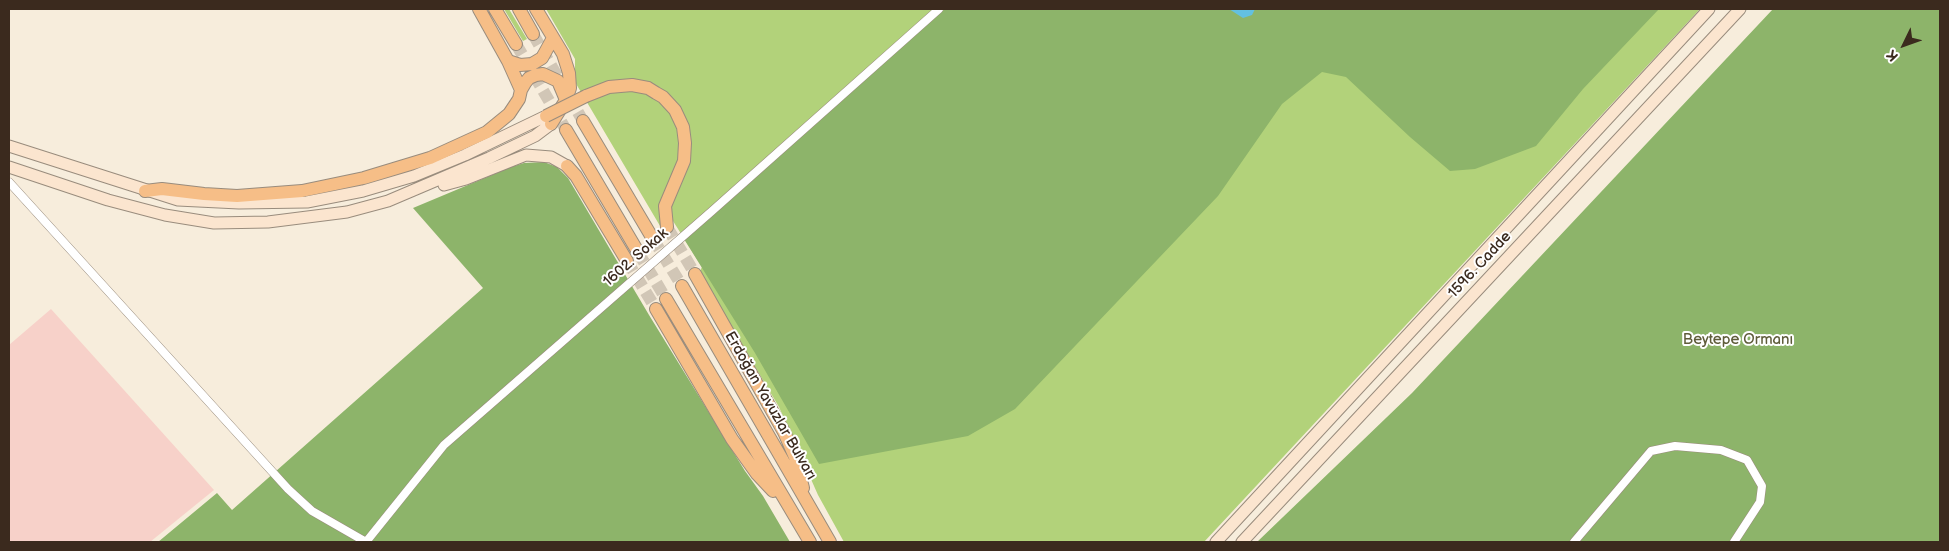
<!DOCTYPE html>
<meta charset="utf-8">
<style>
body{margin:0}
#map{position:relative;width:1949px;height:551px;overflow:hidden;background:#f7eddc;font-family:"Balsamiq Sans",sans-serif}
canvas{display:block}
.frame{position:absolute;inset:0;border:10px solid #3b2a1e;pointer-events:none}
.north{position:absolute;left:1879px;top:20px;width:50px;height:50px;-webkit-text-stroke:4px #fff;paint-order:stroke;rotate:228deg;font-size:14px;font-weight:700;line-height:20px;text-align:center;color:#3b2a1e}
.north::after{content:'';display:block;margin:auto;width:18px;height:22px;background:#3b2a1e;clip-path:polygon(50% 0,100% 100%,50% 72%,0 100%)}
</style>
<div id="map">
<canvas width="1949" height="551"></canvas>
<div class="frame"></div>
<div class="north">K</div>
</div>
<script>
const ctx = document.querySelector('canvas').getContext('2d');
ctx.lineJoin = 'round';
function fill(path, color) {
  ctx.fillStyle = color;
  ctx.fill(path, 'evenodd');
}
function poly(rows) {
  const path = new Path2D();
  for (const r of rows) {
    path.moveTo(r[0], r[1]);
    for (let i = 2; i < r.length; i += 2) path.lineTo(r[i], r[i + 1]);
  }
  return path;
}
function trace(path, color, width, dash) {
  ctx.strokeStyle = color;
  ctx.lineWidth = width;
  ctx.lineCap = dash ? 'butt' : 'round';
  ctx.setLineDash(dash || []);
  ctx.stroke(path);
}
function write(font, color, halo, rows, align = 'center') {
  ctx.font = font + ' "Balsamiq Sans",sans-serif';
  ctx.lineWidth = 4;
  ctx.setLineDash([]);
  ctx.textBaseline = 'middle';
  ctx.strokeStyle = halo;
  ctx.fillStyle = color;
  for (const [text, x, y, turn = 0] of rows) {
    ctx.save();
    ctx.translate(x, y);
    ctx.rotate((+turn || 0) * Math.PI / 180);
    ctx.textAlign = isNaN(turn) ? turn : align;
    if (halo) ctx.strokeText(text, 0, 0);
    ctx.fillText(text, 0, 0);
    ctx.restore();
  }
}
fill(poly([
 [51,309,214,490,150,542,9,542,9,345]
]), '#f7d1c9');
fill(poly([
 [504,9,509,9,527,39,523,41],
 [546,9,1700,9,1204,542,844,542,818,495,779,407,699,273,702,267,673,221,663,231,575,82,575,59]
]), '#b2d27a');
fill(poly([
 [945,9,1659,9,1583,89,1536,146,1475,169,1450,171,1410,137,1346,77,1322,72,1282,104,1218,196,1015,409,968,436,819,464,755,353,684,239],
 [1773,9,1940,9,1940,542,1257,542,1412,393],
 [544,162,557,167,568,178,649,315,745,471,763,496,790,542,158,542,217,493,232,510,483,288,413,208,511,167,524,163]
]), '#8db46a');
fill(poly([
 [1229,9,1255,9,1252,15,1243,18]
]), '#63c0e1');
trace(poly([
 [533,34,583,121],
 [516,44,566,130],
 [667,227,695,274],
 [653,239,682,286],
 [638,252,666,299],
 [627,261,656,309]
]), '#d1c6b6', 12, [12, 6]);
const street = poly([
 [9,182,288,489,312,511,366,542],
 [366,542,444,445,712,211,939,9],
 [1574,542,1651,451,1675,446,1721,450,1747,460,1762,486,1760,502,1734,542]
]);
const secondary = poly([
 [9,146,178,200,239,203,307,202,363,191,414,176,465,155,546,116],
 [9,167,108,200,165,215,214,223,268,222,347,212,388,201,489,158,535,136,551,124],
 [444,185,466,179,526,155,551,157,567,166],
 [1216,542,1709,9],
 [1242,542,1740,9]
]);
const primary = poly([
 [479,9,508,61,521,90],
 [495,9,516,44],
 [519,9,533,34],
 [536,9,563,54,569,73,570,88,566,100,551,124],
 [508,61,520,65,532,64,542,58,553,38],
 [586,96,609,87,632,85,648,88,656,93,663,97,675,110,683,127,685,143,684,161,665,206,667,227],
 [583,121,653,239],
 [566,130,638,252],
 [567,166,576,176,627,261],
 [145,191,162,189,204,194,237,196,302,191,364,178,430,158,487,132,509,114,519,99,521,90,525,83,529,78,536,75,543,74,558,81,566,100],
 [695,274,784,432,795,457,803,488],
 [682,286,830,542],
 [666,299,810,542],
 [656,309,732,439,757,474,773,491]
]);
trace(street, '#998c7d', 9);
trace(secondary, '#998c7d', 13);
trace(primary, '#998c7d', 14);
trace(street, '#fff', 8);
trace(secondary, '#fbe5cf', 11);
trace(primary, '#f6be87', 12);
const primaryBridge = poly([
 [546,116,586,96]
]);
trace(primaryBridge, '#998c7d', 14, []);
trace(primaryBridge, '#f6be87', 12);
write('15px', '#3b2a1e', '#fff', [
 ["1602. Sokak",636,258,-41],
 ["1596. Cadde",1480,265,-47],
 ["Erdoğan Yavuzlar Bulvarı",770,406,60]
]);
write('15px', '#5f5c3a', '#fff', [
 ["Beytepe Ormanı",1738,340]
]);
</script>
